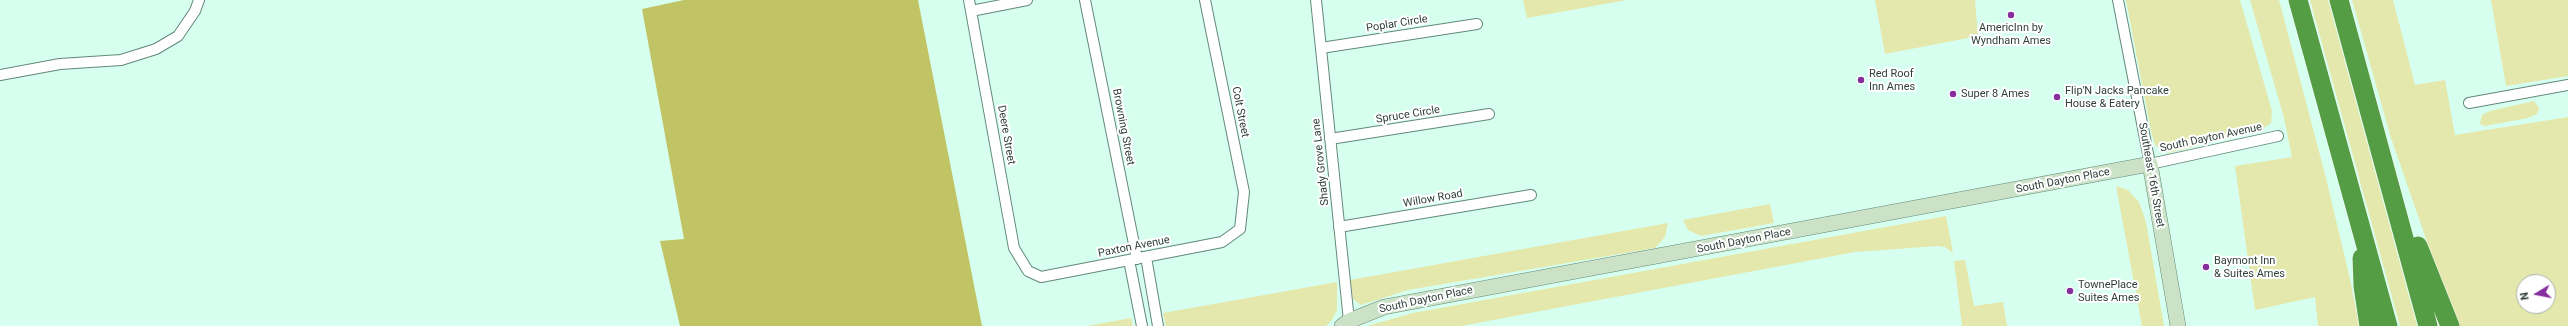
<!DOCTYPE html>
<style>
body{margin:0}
#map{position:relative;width:2568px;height:326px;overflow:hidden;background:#d6ffef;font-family:Roboto,sans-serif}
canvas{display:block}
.north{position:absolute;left:2516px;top:274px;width:40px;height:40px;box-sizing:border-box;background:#fff;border:1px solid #acb2b0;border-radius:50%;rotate:260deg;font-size:11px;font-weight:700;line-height:16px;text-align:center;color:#2f3f39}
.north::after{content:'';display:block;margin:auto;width:14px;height:18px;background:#852e9c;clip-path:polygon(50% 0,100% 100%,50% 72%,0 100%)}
</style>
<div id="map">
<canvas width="2568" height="326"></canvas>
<div class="north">N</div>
</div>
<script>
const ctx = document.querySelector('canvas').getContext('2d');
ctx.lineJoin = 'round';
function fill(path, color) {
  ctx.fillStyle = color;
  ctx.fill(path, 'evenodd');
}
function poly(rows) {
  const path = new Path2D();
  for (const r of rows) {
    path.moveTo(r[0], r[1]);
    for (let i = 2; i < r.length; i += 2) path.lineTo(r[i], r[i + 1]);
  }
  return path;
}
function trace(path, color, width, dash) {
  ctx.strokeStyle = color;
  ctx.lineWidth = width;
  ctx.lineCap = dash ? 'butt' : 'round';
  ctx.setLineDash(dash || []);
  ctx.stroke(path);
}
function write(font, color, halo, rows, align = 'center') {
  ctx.font = font + ' Roboto,sans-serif';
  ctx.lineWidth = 4;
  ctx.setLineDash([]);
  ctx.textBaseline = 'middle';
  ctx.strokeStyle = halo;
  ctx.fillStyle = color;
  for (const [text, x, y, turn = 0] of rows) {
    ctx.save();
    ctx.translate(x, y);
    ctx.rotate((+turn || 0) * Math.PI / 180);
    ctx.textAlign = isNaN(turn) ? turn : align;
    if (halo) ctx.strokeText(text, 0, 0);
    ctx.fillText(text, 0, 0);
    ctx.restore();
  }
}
fill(poly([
 [1523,0,1627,0,1527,18],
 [1875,0,1975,0,1978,36,1885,54],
 [2126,0,2240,0,2272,111,2271,123,2261,130,2168,153,2155,145,2151,131],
 [2250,0,2279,0,2326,178,2350,279,2359,326,2318,326,2315,297,2255,310,2235,166,2292,157,2284,118],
 [2310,0,2328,0,2417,326,2400,326],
 [2352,0,2393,0,2415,85,2445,80,2455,135,2568,117,2568,326,2459,326,2442,285,2391,138],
 [2524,282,2548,282,2548,306,2524,306],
 [2491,0,2568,0,2568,76,2506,86],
 [2534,101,2539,108,2537,114,2528,118,2485,126,2480,124,2482,115,2490,111],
 [2116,186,2128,190,2139,202,2146,222,2164,326,2142,326],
 [1770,204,1774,223,1701,236,1688,230,1683,220],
 [1946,216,1953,253,1945,247,1938,246,1855,252,1461,326,1367,326,1413,313],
 [1668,223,1665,237,1655,248,1408,290,1361,305,1353,299,1350,280],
 [1965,260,1974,306,2003,302,2007,326,1962,326,1954,261],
 [1337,282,1337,310,1332,320,1326,326,1166,326,1163,313],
 [1131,318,1133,326,1087,326]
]), '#e5e8ac');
fill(poly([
 [684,0,918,0,982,326,680,326,660,241,684,239,642,9]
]), '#c1c464');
const street = poly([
 [969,0,1014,248,1028,271,1041,277,1222,242,1240,229,1244,192,1205,0],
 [1085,0,1137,259],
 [1316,0,1349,321],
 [2118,0,2150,164,2278,136],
 [971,11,1027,0],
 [1321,48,1477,24],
 [0,75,60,64,121,60,156,49,178,36,195,11,199,0],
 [2469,103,2568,85],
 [1330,139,1489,114],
 [1339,227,1531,195],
 [1146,257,1158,326],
 [1129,260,1142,326]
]);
const secondary = poly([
 [1342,326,1349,321,1384,307,2150,164,2178,326]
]);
const highway = poly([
 [2298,0,2388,326],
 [2339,0,2428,326],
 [2418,246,2450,326],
 [2362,258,2363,286,2369,326]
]);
trace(street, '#63887b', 12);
trace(secondary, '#63887b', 16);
trace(highway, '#fff', 20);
trace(street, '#fff', 10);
trace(secondary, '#cce2c7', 15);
trace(highway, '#559d45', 19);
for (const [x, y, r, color] of [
 [2011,15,4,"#852e9c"],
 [1861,80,4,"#852e9c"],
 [1953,94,4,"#852e9c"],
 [2057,97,4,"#852e9c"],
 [2206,267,4,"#852e9c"],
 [2070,291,4,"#852e9c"]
]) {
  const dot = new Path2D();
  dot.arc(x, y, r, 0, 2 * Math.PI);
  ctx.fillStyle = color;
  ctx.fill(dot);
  trace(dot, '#fff', 1.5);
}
write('11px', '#2f3f39', '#fff', [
 ["Poplar Circle",1397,24,-9],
 ["Colt Street",1240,112,79],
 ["Spruce Circle",1408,115,-9],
 ["Browning Street",1123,127,79],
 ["Deere Street",1006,135,80],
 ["South Dayton Avenue",2211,138,-12],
 ["Shady Grove Lane",1321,162,-96],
 ["Southeast 16th Street",2151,175,80],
 ["South Dayton Place",2063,181,-11],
 ["Willow Road",1433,199,-10],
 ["South Dayton Place",1744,241,-11],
 ["Paxton Avenue",1134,247,-11],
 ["South Dayton Place",1426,300,-12]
]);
write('11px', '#2f3f39', '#fff', [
 ["AmericInn by",2011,28,"center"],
 ["Wyndham Ames",2011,41,"center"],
 ["Red Roof",1869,74],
 ["Inn Ames",1869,87],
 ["Flip'N Jacks Pancake",2065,91],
 ["House & Eatery",2065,104],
 ["Super 8 Ames",1961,94],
 ["Baymont Inn",2214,261],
 ["& Suites Ames",2214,274],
 ["TownePlace",2078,285],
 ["Suites Ames",2078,298]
], 'left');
</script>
